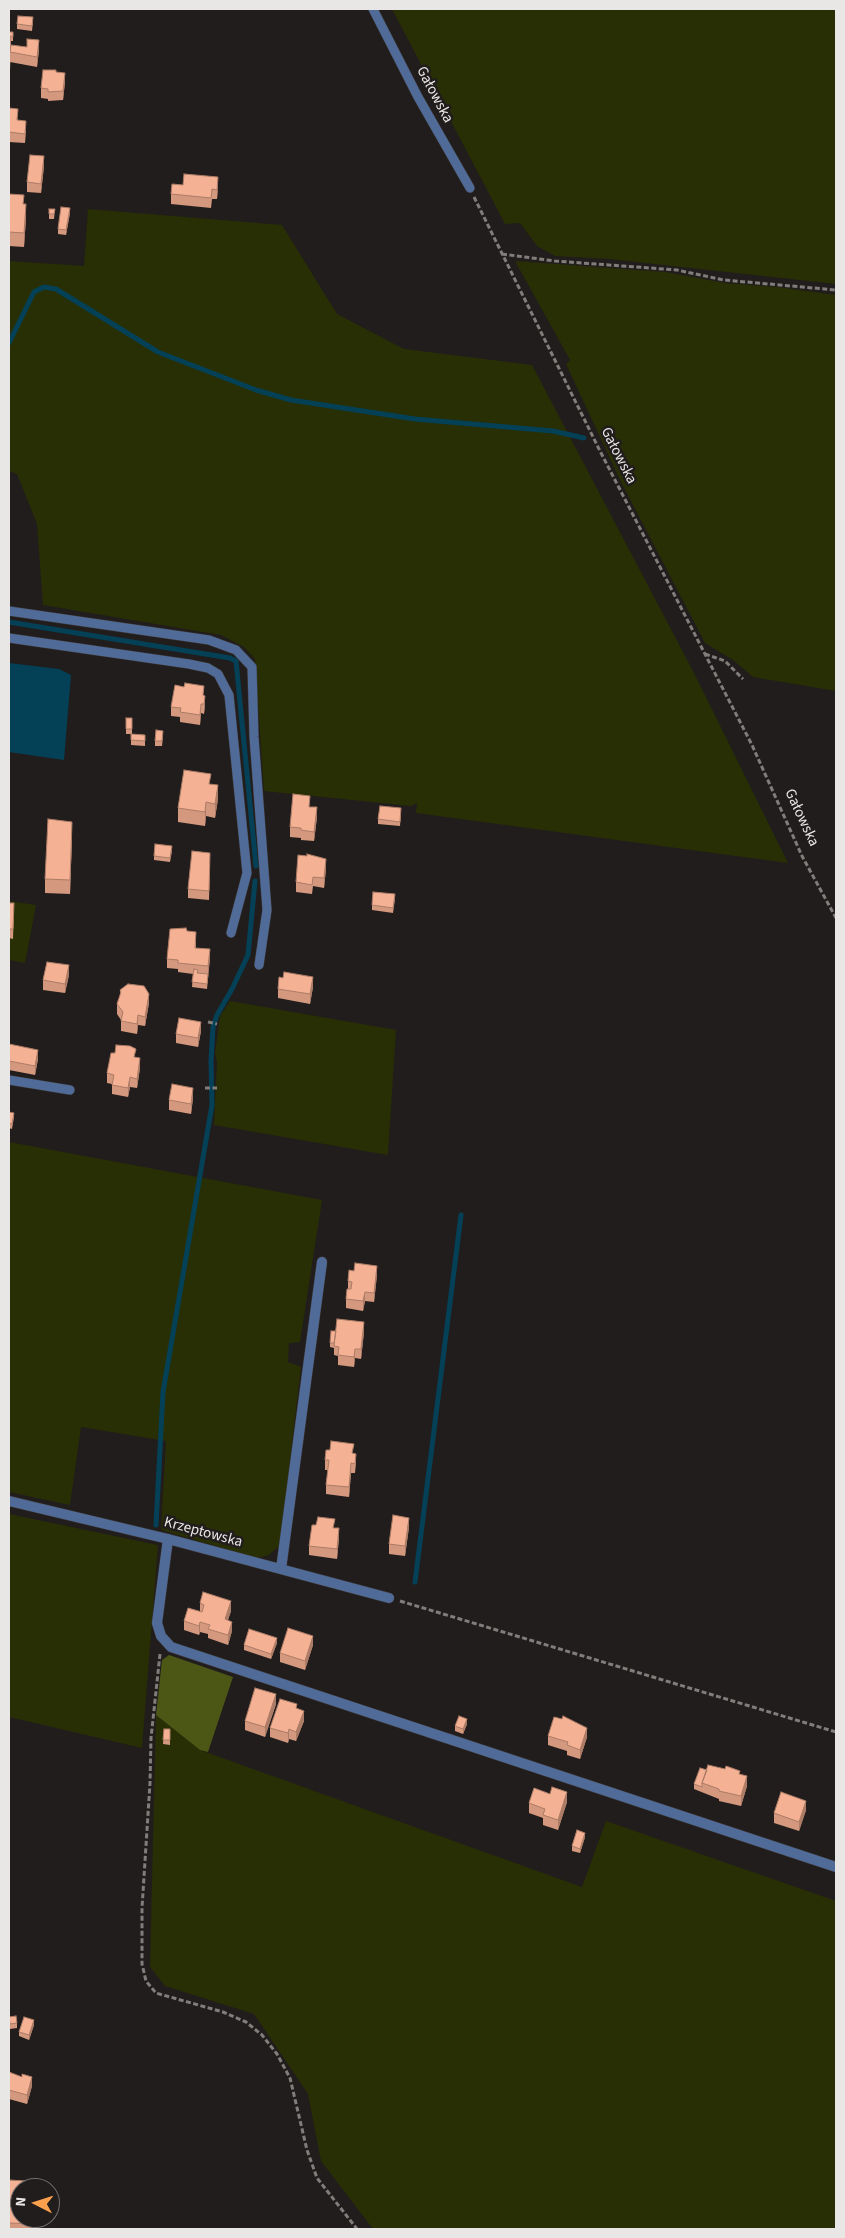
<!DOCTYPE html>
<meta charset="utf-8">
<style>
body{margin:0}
#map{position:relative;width:845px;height:2238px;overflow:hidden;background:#211d1c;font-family:"Source Sans 3",sans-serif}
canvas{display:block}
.frame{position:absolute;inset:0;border:10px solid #e9e7e5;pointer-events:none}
.north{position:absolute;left:10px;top:2178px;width:50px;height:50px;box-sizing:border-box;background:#211d1c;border:1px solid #716e6c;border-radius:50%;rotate:275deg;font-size:14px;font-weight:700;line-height:20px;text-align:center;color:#e9e7e5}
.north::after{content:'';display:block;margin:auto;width:18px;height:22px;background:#fa9f4e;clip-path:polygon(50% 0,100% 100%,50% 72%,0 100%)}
</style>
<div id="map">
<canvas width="845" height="2238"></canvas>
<div class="frame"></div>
<div class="north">N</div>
</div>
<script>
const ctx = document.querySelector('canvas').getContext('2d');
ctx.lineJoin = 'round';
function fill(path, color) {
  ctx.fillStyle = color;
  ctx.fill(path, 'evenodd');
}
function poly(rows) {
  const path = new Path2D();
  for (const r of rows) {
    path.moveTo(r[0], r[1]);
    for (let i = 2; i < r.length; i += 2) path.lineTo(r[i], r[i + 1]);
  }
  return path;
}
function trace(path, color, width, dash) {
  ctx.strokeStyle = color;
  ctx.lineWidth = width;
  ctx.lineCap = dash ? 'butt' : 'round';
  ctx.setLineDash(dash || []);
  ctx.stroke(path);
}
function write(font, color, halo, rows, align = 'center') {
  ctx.font = font + ' "Source Sans 3",sans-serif';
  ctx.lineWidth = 5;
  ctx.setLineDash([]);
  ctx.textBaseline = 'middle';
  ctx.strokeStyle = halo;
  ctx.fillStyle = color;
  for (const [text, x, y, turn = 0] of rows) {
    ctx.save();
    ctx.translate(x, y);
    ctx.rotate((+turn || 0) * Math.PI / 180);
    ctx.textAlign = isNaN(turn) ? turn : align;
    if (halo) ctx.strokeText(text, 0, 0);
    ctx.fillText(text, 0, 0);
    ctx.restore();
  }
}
fill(poly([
 [392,9,836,9,836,284,609,259,555,256,537,246,520,223,505,224],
 [88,209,282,225,337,314,404,349,532,365,694,673,788,863,416,813,417,803,411,806,264,791,255,659,244,647,221,635,43,605,37,524,17,474,9,471,9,261,84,266],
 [515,261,665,272,725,283,777,287,836,295,836,691,753,677,733,660,705,643,620,480,566,364,570,360],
 [9,901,36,905,25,963,9,960],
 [230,1001,396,1030,388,1155,214,1125,217,1062,215,1053,220,1016],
 [9,1142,322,1200,300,1342,289,1343,288,1362,301,1367,280,1545,269,1555,257,1558,161,1530,166,1441,81,1427,70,1505,9,1492],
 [9,1514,158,1545,142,1748,9,1717],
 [156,1715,200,1750,582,1887,606,1821,836,1901,836,2229,373,2229,321,2161,308,2094,254,2014,165,1986,150,1967]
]), '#282f05');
fill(poly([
 [169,1655,233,1677,208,1752,200,1750,156,1715,162,1660]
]), '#4c5715');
fill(poly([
 [9,663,59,669,71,675,64,760,9,752]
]), '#044157');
trace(poly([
 [9,343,34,292,44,287,56,289,158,352,256,390,291,400,415,419,553,431,584,438],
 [9,622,230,658,236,661,256,866],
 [156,1525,163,1392,212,1105,211,1061,213,1027,217,1015,232,989,248,955,255,881],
 [415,1582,461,1215]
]), '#044157', 5);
const service = poly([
 [373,9,418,97,470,188],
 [9,611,209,640,236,650,252,667,254,737,267,910,259,965],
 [9,638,189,664,208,668,218,674,229,695,247,873,231,933],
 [9,1080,70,1090]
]);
const minor = poly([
 [9,1501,168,1539,389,1598],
 [168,1539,157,1623,161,1636,171,1647,836,1867],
 [281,1569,322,1262]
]);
trace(service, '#3d3938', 10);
trace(minor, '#3d3938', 11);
trace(poly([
 [474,197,600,451,752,745,802,856,836,918],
 [502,254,555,261,677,270,724,280,836,290],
 [705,654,725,661,743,679],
 [208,1022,217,1024],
 [205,1088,217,1088],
 [400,1601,836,1732],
 [160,1654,151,1738,150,1783,142,1908,142,1964,146,1981,156,1993,223,2012,246,2022,262,2035,277,2054,290,2078,307,2150,317,2178,357,2229]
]), '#807d7b', 3, [5, 2.5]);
trace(service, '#506b97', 9);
trace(minor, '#506b97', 10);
fill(poly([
 [33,21,32,31,17,29,17,24],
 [9,32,13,32,13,41,11,41,11,47,39,50,37,67,10,62,9,88,9,62,10,62,10,56,9,56],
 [56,72,65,82,63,100,48,101,48,99,41,98,41,88],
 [9,108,26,131,25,143,9,142],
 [44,166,41,193,27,192,27,182],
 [183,185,218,186,217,199,212,199,211,208,171,204,171,194],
 [9,194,24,204,26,218,24,247,9,246],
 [49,209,55,209,54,219,49,219],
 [70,213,66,235,58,234,58,229],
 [204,696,205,705,204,714,201,713,200,725,180,722,180,717,171,716,171,707],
 [126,718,132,718,132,734,126,734],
 [131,734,145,735,145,746,131,745],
 [163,736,162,746,155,746,155,741],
 [211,784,218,799,215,818,206,816,205,826,178,822,178,808],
 [310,807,317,817,314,841,301,840,301,838,290,837,290,827],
 [401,813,400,826,378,824,378,819],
 [72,836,70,894,45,893,45,879],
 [172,851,170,862,154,860,154,856],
 [210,863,209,900,188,898,188,889],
 [326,869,324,888,313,886,312,894,296,892,296,882],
 [395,899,393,913,372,910,372,905],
 [9,903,14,912,13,939,9,938],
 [187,931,196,941,196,948,210,958,207,989,192,987,193,974,178,972,178,969,167,968,167,959],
 [69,975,65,993,43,990,43,980],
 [313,987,310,1004,278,998,278,989],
 [120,990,149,1003,145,1026,138,1025,137,1034,121,1031,121,1020,117,1014,117,1004,120,996],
 [201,1031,198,1047,176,1043,176,1034],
 [9,1044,38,1059,35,1075,9,1070],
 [136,1057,140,1068,137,1088,130,1087,128,1097,112,1094,112,1084,107,1083,107,1073],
 [193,1098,191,1114,169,1110,169,1100],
 [9,1112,14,1117,12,1129,9,1128],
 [377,1275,374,1302,365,1301,363,1311,346,1308,346,1299,348,1289,348,1281],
 [364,1332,361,1359,355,1358,354,1367,338,1365,338,1356,334,1355,334,1348,330,1347,330,1343],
 [354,1453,356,1463,355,1473,351,1473,349,1497,326,1494,326,1485,328,1470,325,1470,325,1460],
 [409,1527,405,1556,389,1554,389,1544],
 [339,1538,337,1559,309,1555,309,1546],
 [200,1603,231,1611,228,1620,232,1631,228,1645,208,1638,208,1634,200,1632,199,1635,184,1630,184,1621,200,1611],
 [277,1643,271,1659,244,1650,244,1645],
 [313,1645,305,1670,280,1662,280,1653],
 [276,1704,265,1737,245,1730,245,1721],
 [297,1709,304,1721,296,1741,289,1739,288,1743,270,1737,270,1728],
 [467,1724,463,1734,455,1731,455,1726],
 [164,1729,170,1729,170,1745,163,1744],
 [548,1736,587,1737,580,1759,567,1755,567,1751,548,1745],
 [707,1770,740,1774,747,1786,741,1806,719,1801,719,1799,694,1789,694,1784],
 [567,1802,558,1830,543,1825,543,1818,529,1813,529,1803],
 [806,1810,799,1831,774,1823,774,1813],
 [585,1837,580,1853,572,1851,572,1846],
 [9,2017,17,2023,17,2028,10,2029],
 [34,2025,29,2040,19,2036,19,2032],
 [9,2072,32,2086,27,2104,9,2099],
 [9,2180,26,2186,37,2218,37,2229,9,2229]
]), '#d3987e');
fill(poly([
 [39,40,39,50,37,67,37,57],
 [10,62,10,72,9,88,9,78],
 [65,73,65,82,63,100,63,91],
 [44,156,44,166,41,193,41,184],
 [218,177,218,186,217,199,217,190],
 [26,204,26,218,24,247,24,233],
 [70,208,70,213,66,235,66,230],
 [205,696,205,705,204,714,204,704],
 [201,704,201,713,200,725,200,715],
 [218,785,218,799,215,818,215,804],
 [206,802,206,816,205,826,205,812],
 [317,807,317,817,314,841,314,832],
 [72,822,72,836,70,894,70,880],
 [326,859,326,869,324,888,324,878],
 [210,949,210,958,208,975,208,966],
 [69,965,69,975,65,993,65,984],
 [313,977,313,987,310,1004,310,994],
 [149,994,149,1003,145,1026,145,1017],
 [138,1015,138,1025,137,1034,137,1024],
 [201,1022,201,1031,198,1047,198,1038],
 [38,1050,38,1059,35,1075,35,1066],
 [140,1058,140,1068,137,1088,137,1079],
 [130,1077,130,1087,128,1097,128,1088],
 [193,1088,193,1098,191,1114,191,1104],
 [377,1266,377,1275,374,1302,374,1293],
 [365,1292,365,1301,363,1311,363,1301],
 [364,1322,364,1332,361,1359,361,1349],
 [355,1349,355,1358,354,1367,354,1357],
 [351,1463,351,1473,349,1497,349,1487],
 [409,1518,409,1527,405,1556,405,1546],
 [339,1528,339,1538,337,1559,337,1549],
 [231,1601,231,1611,225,1629,225,1619],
 [200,1622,200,1632,199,1635,199,1626],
 [232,1622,232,1631,228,1645,228,1635],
 [313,1636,313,1645,305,1670,305,1661],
 [277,1638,277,1643,271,1659,271,1654],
 [276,1694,276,1704,265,1737,265,1727],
 [304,1711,304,1721,296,1741,296,1732],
 [467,1719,467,1724,463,1734,463,1729],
 [587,1728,587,1737,580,1759,580,1750],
 [289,1729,289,1739,288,1743,288,1733],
 [747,1776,747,1786,741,1806,741,1796],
 [567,1792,567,1802,558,1830,558,1820],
 [806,1801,806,1810,799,1831,799,1822],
 [585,1833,585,1837,580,1853,580,1849],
 [34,2020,34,2025,29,2040,29,2035],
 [10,2028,10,2037,9,2040,9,2030],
 [32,2077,32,2086,27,2104,27,2095]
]), '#ac7c67');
const building = poly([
 [18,16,33,17,32,26,17,24,18,16],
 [9,32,13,32,13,37,10,36,10,51,9,51,9,32],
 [27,39,39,40,37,57,10,52,11,45,27,47,27,39],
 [9,62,10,62,9,78,9,62],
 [43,70,56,70,56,72,65,73,63,91,48,92,48,89,41,88,43,70],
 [9,108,18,109,17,120,26,121,25,134,9,132,9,108],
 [30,155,44,156,41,184,27,182,30,155],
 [184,174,218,177,217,190,212,189,211,198,171,194,172,184,183,185,184,174],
 [9,194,24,195,23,204,26,204,24,233,9,232,9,194],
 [61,207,70,208,66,230,58,229,61,207],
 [49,209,55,209,54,214,49,214,49,209],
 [185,683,204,686,203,695,205,696,204,704,201,704,200,715,180,712,181,708,171,707,175,685,184,687,185,683],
 [126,718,132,718,132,729,126,729,126,718],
 [156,730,163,731,162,741,155,741,156,730],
 [131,734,145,735,145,741,131,740,131,734],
 [184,770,211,774,209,784,218,785,215,804,206,802,205,812,178,808,184,770],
 [293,794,310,796,309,807,317,807,314,832,301,830,301,828,290,827,293,794],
 [380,806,401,808,400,822,378,819,380,806],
 [48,819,72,822,70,880,45,879,48,819],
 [155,844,172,846,170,858,154,856,155,844],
 [192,851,210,853,209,891,188,889,192,851],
 [307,854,326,859,324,878,313,877,312,885,296,882,298,855,307,856,307,854],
 [373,892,395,894,393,908,372,905,373,892],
 [9,903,14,903,13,929,9,929,9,903],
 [186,928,187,931,196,932,195,948,210,949,208,966,178,963,178,960,167,959,170,929,186,928],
 [47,962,69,965,65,984,43,980,47,962],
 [194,969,198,970,197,973,208,974,207,984,192,982,194,969],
 [284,972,313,977,310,994,278,989,279,977,283,978,284,972],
 [128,984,144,986,149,994,145,1017,138,1015,137,1024,121,1021,123,1012,117,1004,121,992,120,990,128,984],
 [179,1018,201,1022,198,1038,176,1034,179,1018],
 [9,1044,38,1050,35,1066,9,1061,9,1044],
 [116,1045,130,1046,136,1049,134,1057,140,1058,137,1079,130,1077,128,1088,112,1085,114,1075,107,1073,111,1053,115,1053,116,1045],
 [172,1084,193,1088,191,1104,169,1100,172,1084],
 [9,1112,14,1113,12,1124,9,1123,9,1112],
 [355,1263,377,1266,374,1293,365,1292,363,1301,346,1299,347,1289,351,1289,352,1282,348,1281,349,1270,354,1271,355,1263],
 [337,1319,364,1322,361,1349,355,1349,354,1357,338,1355,339,1347,334,1346,337,1319],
 [331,1331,336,1331,334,1343,330,1343,331,1331],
 [331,1441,354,1444,352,1453,356,1454,355,1464,351,1463,349,1487,326,1485,329,1460,325,1460,326,1450,330,1450,331,1441],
 [393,1515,409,1518,405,1546,389,1544,393,1515],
 [318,1517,335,1519,333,1528,339,1528,337,1549,309,1546,312,1525,316,1525,318,1517],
 [203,1592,231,1601,225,1619,232,1622,228,1635,208,1629,210,1625,200,1622,199,1626,184,1621,188,1608,202,1612,204,1605,200,1603,203,1592],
 [288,1628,313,1636,305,1661,280,1653,288,1628],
 [249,1629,277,1638,271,1654,244,1645,249,1629],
 [255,1688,276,1694,265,1727,245,1721,255,1688],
 [280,1699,297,1704,296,1708,304,1711,296,1732,289,1729,288,1733,270,1728,280,1699],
 [459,1716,467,1719,463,1729,455,1726,459,1716],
 [563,1716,587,1728,580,1750,567,1745,568,1742,548,1736,554,1717,562,1719,563,1716],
 [164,1729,170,1729,170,1740,163,1740,164,1729],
 [708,1765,725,1769,726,1766,740,1771,739,1774,747,1776,741,1796,719,1791,719,1789,702,1783,708,1765],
 [700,1768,707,1770,702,1783,702,1787,694,1784,700,1768],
 [552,1787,567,1792,558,1820,543,1815,545,1809,529,1803,534,1788,550,1794,552,1787],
 [781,1792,806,1801,799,1822,774,1813,781,1792],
 [577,1830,585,1833,580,1849,572,1846,577,1830],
 [16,2016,17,2023,10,2024,9,2017,16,2016],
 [24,2017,34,2020,29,2035,19,2032,24,2017],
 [9,2072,22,2077,22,2074,32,2077,27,2095,9,2090,9,2072],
 [9,2180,26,2181,26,2186,38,2187,38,2188,20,2188,20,2218,37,2218,37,2224,9,2223,9,2180]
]);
fill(building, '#f5b193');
trace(building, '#ac7c67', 1);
write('15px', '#e9e7e5', '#211d1c', [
 ["Gałowska",434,95,62],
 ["Gałowska",618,456,63],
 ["Gałowska",801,818,65],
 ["Krzeptowska",203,1533,15]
]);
</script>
